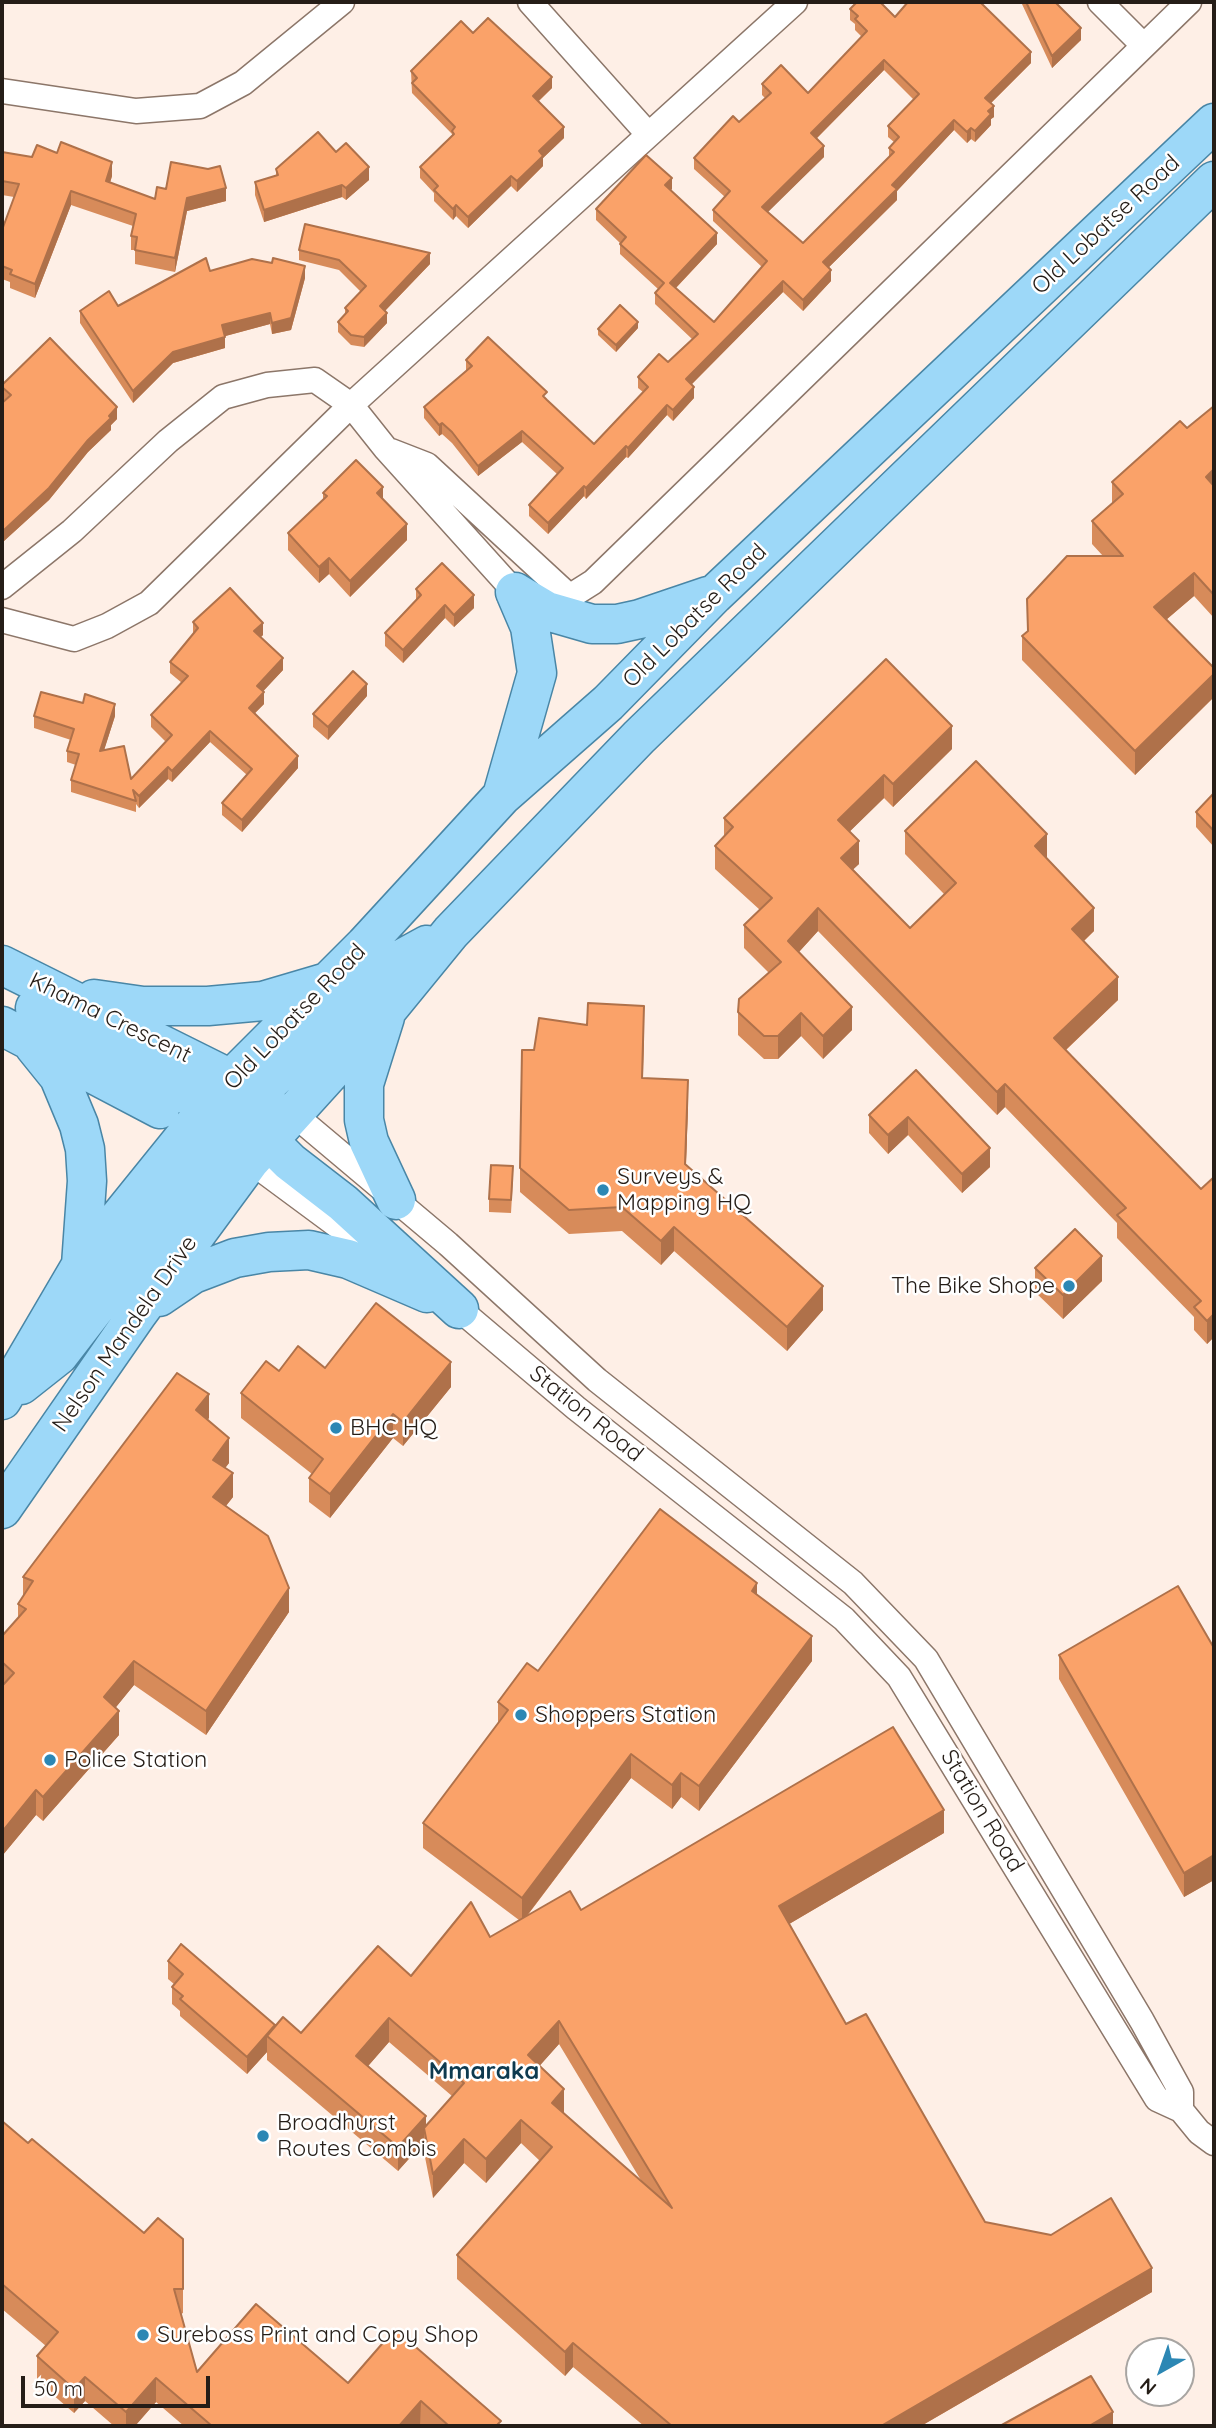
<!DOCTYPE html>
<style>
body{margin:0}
#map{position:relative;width:1216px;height:2428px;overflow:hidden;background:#feefe6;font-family:Quicksand,sans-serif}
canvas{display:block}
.frame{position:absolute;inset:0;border:4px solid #251d17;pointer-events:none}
.north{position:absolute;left:1125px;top:2337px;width:70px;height:70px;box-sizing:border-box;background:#fff;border:2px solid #a8a5a2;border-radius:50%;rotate:220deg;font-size:19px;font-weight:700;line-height:28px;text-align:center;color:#251d17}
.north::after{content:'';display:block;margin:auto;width:24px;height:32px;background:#2c87b4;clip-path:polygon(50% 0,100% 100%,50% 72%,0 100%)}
.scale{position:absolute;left:21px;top:2376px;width:189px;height:32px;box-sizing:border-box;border:4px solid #251d17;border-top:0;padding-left:9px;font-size:21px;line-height:24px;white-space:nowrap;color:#251d17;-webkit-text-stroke:5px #fff;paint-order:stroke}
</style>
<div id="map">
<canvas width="1216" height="2428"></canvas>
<div class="frame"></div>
<div class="north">N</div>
<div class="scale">50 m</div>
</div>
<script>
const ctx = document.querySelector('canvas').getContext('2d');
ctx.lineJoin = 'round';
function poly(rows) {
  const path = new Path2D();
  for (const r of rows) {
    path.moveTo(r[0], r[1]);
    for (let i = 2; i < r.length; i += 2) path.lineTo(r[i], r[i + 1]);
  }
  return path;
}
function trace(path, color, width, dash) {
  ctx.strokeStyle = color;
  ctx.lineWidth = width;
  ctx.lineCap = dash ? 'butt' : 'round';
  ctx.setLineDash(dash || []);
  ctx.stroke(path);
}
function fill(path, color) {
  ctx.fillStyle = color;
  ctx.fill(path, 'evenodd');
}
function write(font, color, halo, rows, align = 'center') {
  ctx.font = font + ' Quicksand,sans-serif';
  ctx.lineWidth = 5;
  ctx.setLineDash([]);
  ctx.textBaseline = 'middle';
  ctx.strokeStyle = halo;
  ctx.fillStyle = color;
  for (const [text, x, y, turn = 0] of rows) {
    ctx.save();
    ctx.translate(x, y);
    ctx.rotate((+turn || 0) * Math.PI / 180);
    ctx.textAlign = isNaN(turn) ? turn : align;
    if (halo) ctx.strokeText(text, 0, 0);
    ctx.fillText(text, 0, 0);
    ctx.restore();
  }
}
const minor = poly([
 [530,2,648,134],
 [1100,2,1143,45],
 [2,91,136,111,200,106,243,83,342,2],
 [391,451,427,465,570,597],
 [2,587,72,531,168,441,223,397,267,385,315,380,351,405,386,449,515,592],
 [547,611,593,582,1189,2],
 [2,620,74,639,107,626,149,603,351,405,795,2],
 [291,1112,448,1244,597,1380,853,1583,926,1659,1142,2021,1181,2092,1181,2110],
 [250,1161,373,1252],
 [446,1302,459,1309,576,1408,844,1619,899,1677,1157,2099,1181,2110,1199,2132,1214,2143]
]);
const primary = poly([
 [515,592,547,611,592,624,617,624,640,619,708,596],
 [502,796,537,673,530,627,515,592],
 [2,965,253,1090],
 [94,999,143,1006,208,1006,263,1001,324,983],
 [35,1008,210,1108,229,1126],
 [385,1017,364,1084,364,1120,369,1142,396,1200],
 [2,1026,160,1109],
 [34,1046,59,1077,79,1125,85,1149,87,1181,81,1265],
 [250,1122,290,1162,343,1203,459,1309],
 [214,1123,225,1120,258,1093,396,962,427,945],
 [159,1297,193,1274,235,1258,269,1252,309,1250,348,1259,427,1293],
 [21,1385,59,1355,222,1144,251,1123,287,1113],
 [2,1400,81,1265,232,1078,365,945,502,796,608,703,714,595,1214,123],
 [2,1509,138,1313,250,1161,388,1009,451,932,639,737,1214,181]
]);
trace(minor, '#8c7669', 27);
trace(primary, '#4986a6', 41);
trace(minor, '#fff', 24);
trace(primary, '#9dd8f8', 38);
fill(poly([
 [1021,2,1055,2,1081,40,1052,68],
 [850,9,895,17,1031,63,991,103,994,117,991,119,991,125,975,142,971,139,967,143,954,130,897,191,897,200,829,267,831,281,803,311,783,292,692,384,694,398,673,421,667,415,628,458,626,457,586,499,584,496,548,534,529,516,529,505,557,474,522,442,478,476,452,443,442,434,439,436,424,418,424,407,466,371,466,360,547,400,594,444,643,392,638,388,638,377,668,362,692,339,655,304,655,293,658,289,620,254,620,243,596,220,596,209,672,189,671,190,717,244,676,288,714,322,762,267,713,221,713,210,725,197,694,169,694,158,739,122,765,98,762,95,762,84,808,93,862,37,855,30,855,24,850,20],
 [884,70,914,100,888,126,888,137,894,142,889,148,889,157,803,243,767,212,824,157,817,138],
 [473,33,552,88,539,101,564,138,543,158,543,166,517,192,511,186,468,228,456,216,453,220,434,201,434,193,420,178,420,167,452,136,452,134,412,93,411,71],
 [2,152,112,176,110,183,155,199,226,201,187,211,175,272,135,264,135,250,131,250,131,236,133,226,71,205,35,298,10,288,10,282,2,279,2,230,14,197,2,195],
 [336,152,369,180,346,200,342,197,264,222,255,195,255,182,276,176,276,169],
 [299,250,430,264,385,311,387,323,364,347,351,345,338,332,338,322,345,314,345,308,361,292,339,270,299,260],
 [210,271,305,278,291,330,272,334,270,324,225,336,225,348,173,363,133,403,80,323,80,311,118,306],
 [638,328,616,352,598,335,598,329],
 [2,385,117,419,111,425,111,430,88,452,49,500,4,541,2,538,2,403,4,401,2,399],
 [1214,406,1214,618,1194,596,1166,620,1214,668,1214,697,1135,775,1022,660,1022,636,1027,632,1027,599,1103,556,1092,544,1092,521,1112,504,1112,482,1187,428],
 [323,493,383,499,407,540,350,597,329,574,319,583,288,550,288,533,323,500],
 [416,589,474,608,454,627,445,618,403,663,385,646,385,633,416,600],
 [193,622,263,635,261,637,283,670,263,691,264,704,255,713,298,768,242,832,222,815,222,803,247,775,210,742,172,782,168,779,139,808,136,804,136,812,71,792,71,780,76,765,67,762,67,751,71,740,34,728,34,716,115,716,104,750,131,779,166,742,151,727,151,715,182,683,170,673,170,662,193,634],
 [367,696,328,740,313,727,313,714],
 [952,749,893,807,884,798,850,831,859,864,853,869,910,928,944,894,905,854,905,831,1047,857,1047,858,1094,931,1084,941,1118,1000,1066,1050,1201,1189,1214,1177,1214,1337,1207,1344,1194,1330,1194,1317,1117,1238,1117,1223,1005,1107,997,1115,818,931,799,952,852,1030,823,1059,801,1036,778,1059,764,1059,738,1035,738,1012,769,973,744,948,744,925,760,910,715,869,715,846,724,837,724,818],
 [1214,793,1214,847,1196,827,1196,812],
 [587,1025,644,1030,643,1078,688,1104,686,1165,823,1310,787,1351,674,1251,661,1265,622,1231,569,1234,520,1192,520,1168,534,1050],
 [916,1070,990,1167,962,1193,908,1135,888,1154,869,1133,869,1115],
 [513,1179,511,1213,489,1212,489,1199],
 [1035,1268,1102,1281,1063,1319,1035,1292],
 [325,1368,451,1387,403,1446,393,1438,330,1518,309,1502,309,1478,312,1474,241,1418,241,1393,279,1371],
 [209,1418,208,1420,229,1463,225,1468,233,1497,226,1506,289,1612,206,1735,134,1685,115,1708,119,1735,43,1821,36,1815,2,1856,2,1636,18,1618,18,1604,23,1596,23,1577],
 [757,1595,812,1661,699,1811,681,1797,672,1809,631,1778,527,1916,581,1910,944,1833,789,1924,846,2024,985,2222,1152,2292,921,2426,644,2426,573,2367,565,2376,457,2279,457,2255,540,2161,521,2143,486,2183,464,2163,433,2198,424,2152,424,2142,398,2171,267,2060,267,2052,247,2074,180,2016,180,2011,172,2004,172,1987,174,1984,168,1979,168,1961,275,2025,301,2033,411,1976,490,1937,519,1920,423,1848,423,1823,498,1724,498,1702,538,1671],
 [389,2042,452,2096,426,2126,368,2066],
 [559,2044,642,2182,564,2113,564,2112,539,2066],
 [1214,1648,1214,1880,1184,1897,1059,1679,1059,1655],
 [2,2121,28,2143,144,2233,183,2239,183,2313,181,2314,197,2372,348,2383,395,2329,501,2426,422,2426,421,2425,420,2426,184,2426,156,2402,135,2426,114,2426,85,2401,74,2413,37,2381,37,2356,46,2346,2,2309]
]), '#d78b5a');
fill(poly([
 [1081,28,1081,40,1052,68,1052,56],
 [1031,52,1031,63,985,109,985,98],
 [884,60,884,70,811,144,811,133],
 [552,77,552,88,533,106,533,96],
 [994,106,994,117,991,119,991,125,975,142,975,131,988,111],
 [954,120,954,130,897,191,897,200,823,273,823,262,892,185],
 [564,127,564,138,543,158,543,166,517,192,517,181,539,151],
 [971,128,971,139,967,143,967,132],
 [824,146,824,157,762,218,762,207],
 [112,162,112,176,106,195,106,181],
 [369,167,369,180,346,200,346,188],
 [511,176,511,186,468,228,468,217],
 [672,178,672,189,665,196,665,185],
 [342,185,342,197,264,222,264,210],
 [226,188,226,201,187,211,175,272,175,258,187,198],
 [71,191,71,205,35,298,35,284],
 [456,205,456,216,453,220,453,209],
 [717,233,717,244,670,294,670,283],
 [430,253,430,264,380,316,380,306],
 [305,266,305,278,291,330,272,334,272,323],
 [831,270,831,281,803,311,803,300],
 [783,281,783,292,686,390,686,379],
 [270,313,270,324,222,337,222,325],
 [387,313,387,323,364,347,364,337],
 [638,322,638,328,616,352,616,345],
 [225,337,225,348,173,363,133,403,133,391,173,352],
 [694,387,694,398,673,421,673,410],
 [667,405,667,415,628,458,628,448],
 [117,407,117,419,111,425,111,430,88,452,49,500,4,541,4,530],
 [442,423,442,434,439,436,439,425],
 [522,431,522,442,478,476,478,466],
 [626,446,626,457,586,499,586,488],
 [1214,469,1214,492,1206,477],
 [584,486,584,496,548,534,548,523],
 [383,487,383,504,377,493],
 [407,524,407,540,350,597,350,581],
 [329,558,329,574,319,583,319,567],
 [1194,573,1194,596,1154,630,1154,607],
 [474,595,474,608,454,627,454,615],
 [445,605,445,618,403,663,403,650],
 [263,623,263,635,254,643,254,631],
 [283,658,283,670,257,698,257,686],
 [1214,674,1214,697,1135,775,1135,751],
 [367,684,367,696,328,740,328,727],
 [264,692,264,704,249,719,249,708],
 [115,704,115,716,100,763,100,751],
 [952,726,952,749,893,807,893,784],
 [210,731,210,742,172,782,172,771],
 [298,756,298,768,242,832,242,820],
 [168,767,168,779,139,808,139,796],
 [884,775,884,798,838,843,838,820],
 [1047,834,1047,857,1035,869,1035,846],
 [859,841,859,864,841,881,841,858],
 [818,908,818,931,788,964,788,941],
 [1094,908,1094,931,1072,952,1072,929],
 [1118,977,1118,1000,1054,1061,1054,1038],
 [644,1006,644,1030,642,1102,642,1078],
 [852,1007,852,1030,823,1059,823,1036],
 [801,1013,801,1036,778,1059,778,1036],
 [688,1080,688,1104,685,1188,685,1164],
 [1005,1084,1005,1107,997,1115,997,1092],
 [908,1117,908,1135,888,1154,888,1135],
 [990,1148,990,1167,962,1193,962,1174],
 [674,1227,674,1251,661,1265,661,1241],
 [1102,1256,1102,1281,1063,1319,1063,1295],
 [823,1286,823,1310,787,1351,787,1327],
 [1214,1314,1214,1337,1207,1344,1207,1321],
 [451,1362,451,1387,403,1446,403,1422],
 [209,1394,209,1418,196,1435,196,1410],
 [393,1414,393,1438,330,1518,330,1494],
 [229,1438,229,1463,213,1484,213,1460],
 [233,1473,233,1497,213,1522,213,1497],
 [757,1583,757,1607,752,1591],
 [289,1588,289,1612,206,1735,206,1711],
 [812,1636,812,1661,699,1811,699,1786],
 [134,1661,134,1685,104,1722,104,1697],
 [119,1711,119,1735,43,1821,43,1797],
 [631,1754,631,1778,522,1922,522,1898],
 [681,1773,681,1797,672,1809,672,1785],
 [36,1790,36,1815,2,1856,2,1832],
 [944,1810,944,1833,779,1930,779,1906],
 [1214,1855,1214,1880,1184,1897,1184,1873],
 [389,2018,389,2042,356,2080,356,2056],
 [559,2021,559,2044,528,2079,528,2055],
 [275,2025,267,2036,267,2052,247,2074,247,2057],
 [564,2089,564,2112,552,2126,552,2103],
 [426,2116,426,2136,424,2128,424,2142,398,2171,398,2147],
 [521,2120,521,2143,486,2183,486,2159],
 [464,2139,464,2163,433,2198,433,2174],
 [1152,2268,1152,2292,921,2426,881,2426],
 [573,2343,573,2367,565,2376,565,2352],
 [85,2377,85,2401,74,2413,74,2389],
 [156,2378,156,2402,135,2426,126,2426,126,2412],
 [421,2401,420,2426,399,2426],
 [1113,2412,1113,2426,1089,2426]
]), '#af714a');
const building = poly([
 [857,2,880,2,895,17,908,2,980,2,1031,52,985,98,994,106,988,111,991,114,975,131,971,128,967,132,954,120,892,185,897,189,823,262,831,270,803,300,783,281,686,379,694,387,673,410,667,405,628,448,626,446,586,488,584,486,548,523,529,505,563,468,522,431,478,466,452,432,442,423,439,425,424,407,472,366,466,360,488,337,547,392,543,396,547,400,594,444,648,387,638,377,659,354,668,362,698,334,655,293,664,283,620,244,626,237,596,209,646,155,672,178,665,185,717,233,670,283,714,322,767,261,713,210,730,191,694,158,733,116,739,122,771,93,762,84,781,65,808,93,867,31,855,19,858,16,850,9,857,2],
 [884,60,919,94,888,126,899,137,889,148,894,152,803,243,762,207,824,146,811,133,884,60],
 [1026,2,1055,2,1081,28,1052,56,1026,2],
 [488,18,552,77,533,96,564,127,539,151,543,156,517,181,511,176,468,217,456,205,453,209,434,190,438,186,420,167,454,134,452,131,455,127,412,83,417,78,411,71,461,21,473,33,488,18],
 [318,132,336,152,346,143,369,167,346,188,342,185,264,210,255,182,278,175,276,169,318,132],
 [61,142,112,162,106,181,155,199,157,187,166,189,171,162,208,169,220,166,226,188,187,198,175,258,135,250,137,237,131,236,136,214,71,191,35,284,10,274,12,270,2,266,2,230,19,184,2,181,2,152,32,157,37,145,57,153,61,142],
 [305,224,430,253,380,306,387,313,364,337,351,335,338,322,348,311,345,308,366,286,339,260,299,250,305,224],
 [206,258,210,271,252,259,272,263,273,258,305,266,291,318,272,323,270,313,222,325,225,337,173,352,133,391,80,311,109,291,118,306,206,258],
 [620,305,638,322,616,345,598,329,620,305],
 [50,338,117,407,109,416,111,418,88,440,49,488,4,530,2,527,2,403,11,395,2,387,2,385,50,338],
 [1214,406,1214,469,1206,477,1214,486,1214,595,1194,573,1154,607,1214,668,1214,674,1135,751,1022,636,1028,631,1027,599,1067,556,1123,556,1092,521,1123,494,1112,482,1180,421,1187,428,1214,406],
 [356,460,383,487,377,493,407,524,350,581,329,558,319,567,288,533,327,496,323,493,356,460],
 [442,563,474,595,454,615,445,605,403,650,385,633,421,595,416,589,442,563],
 [230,588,263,623,254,631,283,658,257,686,264,692,249,708,298,756,242,820,222,803,252,769,210,731,172,771,168,767,139,796,133,790,136,801,71,780,79,754,67,751,74,729,34,716,41,692,83,703,85,694,115,704,100,751,124,746,131,779,172,735,151,715,188,676,170,662,198,628,193,622,230,588],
 [886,659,952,726,893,784,884,775,838,820,859,841,841,858,910,928,956,883,905,831,976,761,1047,834,1035,846,1094,908,1072,929,1118,977,1054,1038,1201,1189,1214,1177,1214,1314,1207,1321,1194,1307,1201,1301,1117,1215,1126,1208,1005,1084,997,1092,818,908,788,941,852,1007,823,1036,801,1013,778,1036,764,1036,738,1012,739,999,781,962,744,925,772,898,715,846,733,827,724,818,886,659],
 [353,671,367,684,328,727,313,714,353,671],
 [1214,793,1214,831,1196,812,1214,793],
 [588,1003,644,1006,642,1078,688,1080,685,1164,823,1286,787,1327,674,1227,661,1241,622,1207,569,1210,520,1168,522,1050,534,1050,539,1018,587,1025,588,1003],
 [916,1070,990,1148,962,1174,908,1117,888,1135,869,1115,916,1070],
 [491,1165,513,1166,511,1200,489,1199,491,1165],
 [1075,1229,1102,1256,1063,1295,1035,1268,1075,1229],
 [376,1303,451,1362,403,1422,393,1414,330,1494,309,1478,323,1459,241,1393,266,1361,279,1371,298,1346,325,1368,376,1303],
 [177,1373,209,1394,196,1410,229,1438,213,1460,233,1473,213,1497,268,1536,289,1588,206,1711,134,1661,104,1697,119,1711,43,1797,36,1790,2,1832,2,1686,14,1673,2,1662,2,1636,26,1609,18,1604,33,1581,23,1577,177,1373],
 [660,1509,757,1583,752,1591,812,1636,699,1786,681,1773,672,1785,631,1754,522,1898,423,1823,508,1710,498,1702,527,1663,538,1671,660,1509],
 [1178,1586,1214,1648,1214,1855,1184,1873,1059,1655,1178,1586],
 [893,1727,944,1810,779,1906,846,2024,866,2014,985,2222,1051,2235,1111,2198,1152,2268,881,2426,672,2426,573,2343,565,2352,457,2255,552,2147,521,2120,486,2159,464,2139,433,2174,424,2128,464,2083,389,2018,356,2056,426,2116,398,2147,267,2036,283,2017,301,2033,378,1946,411,1976,471,1902,490,1937,570,1891,581,1910,893,1727],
 [559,2021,672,2208,552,2103,564,2089,528,2055,559,2021],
 [181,1944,275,2025,247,2057,180,1999,183,1996,172,1987,183,1974,168,1961,181,1944],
 [2,2121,28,2143,32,2139,144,2233,158,2218,183,2239,183,2289,174,2289,197,2372,256,2304,348,2383,395,2329,501,2421,496,2426,449,2426,421,2401,399,2426,212,2426,156,2378,126,2412,85,2377,74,2389,37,2356,58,2332,2,2284,2,2121],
 [1091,2376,1113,2412,1089,2426,1000,2426,1091,2376]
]);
fill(building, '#faa269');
trace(building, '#af714a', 2);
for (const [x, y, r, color] of [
 [603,1190,7,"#2c87b4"],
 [1069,1286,7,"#2c87b4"],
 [336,1428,7,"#2c87b4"],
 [521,1715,7,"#2c87b4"],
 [50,1760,7,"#2c87b4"],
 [263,2136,7,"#2c87b4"],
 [143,2335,7,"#2c87b4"]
]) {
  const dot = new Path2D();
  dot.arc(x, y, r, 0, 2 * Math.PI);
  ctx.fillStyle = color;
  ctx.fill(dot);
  trace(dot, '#fff', 2.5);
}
write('23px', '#251d17', '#fff', [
 ["Old Lobatse Road",1106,225,-43],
 ["Old Lobatse Road",695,616,-45],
 ["Old Lobatse Road",295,1017,-46],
 ["Khama Crescent",110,1018,26],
 ["Nelson Mandela Drive",125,1334,-55],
 ["Station Road",586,1414,39],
 ["Station Road",982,1811,59]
]);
write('23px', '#251d17', '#fff', [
 ["Surveys &",617,1177],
 ["Mapping HQ",617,1203],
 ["The Bike Shope",1055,1286,"right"],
 ["BHC HQ",350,1428],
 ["Shoppers Station",535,1715],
 ["Police Station",64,1760],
 ["Broadhurst",277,2123],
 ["Routes Combis",277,2149],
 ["Sureboss Print and Copy Shop",157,2335]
], 'left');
write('bold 24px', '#0e3a4f', '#fff', [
 ["Mmaraka",484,2072]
]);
</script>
